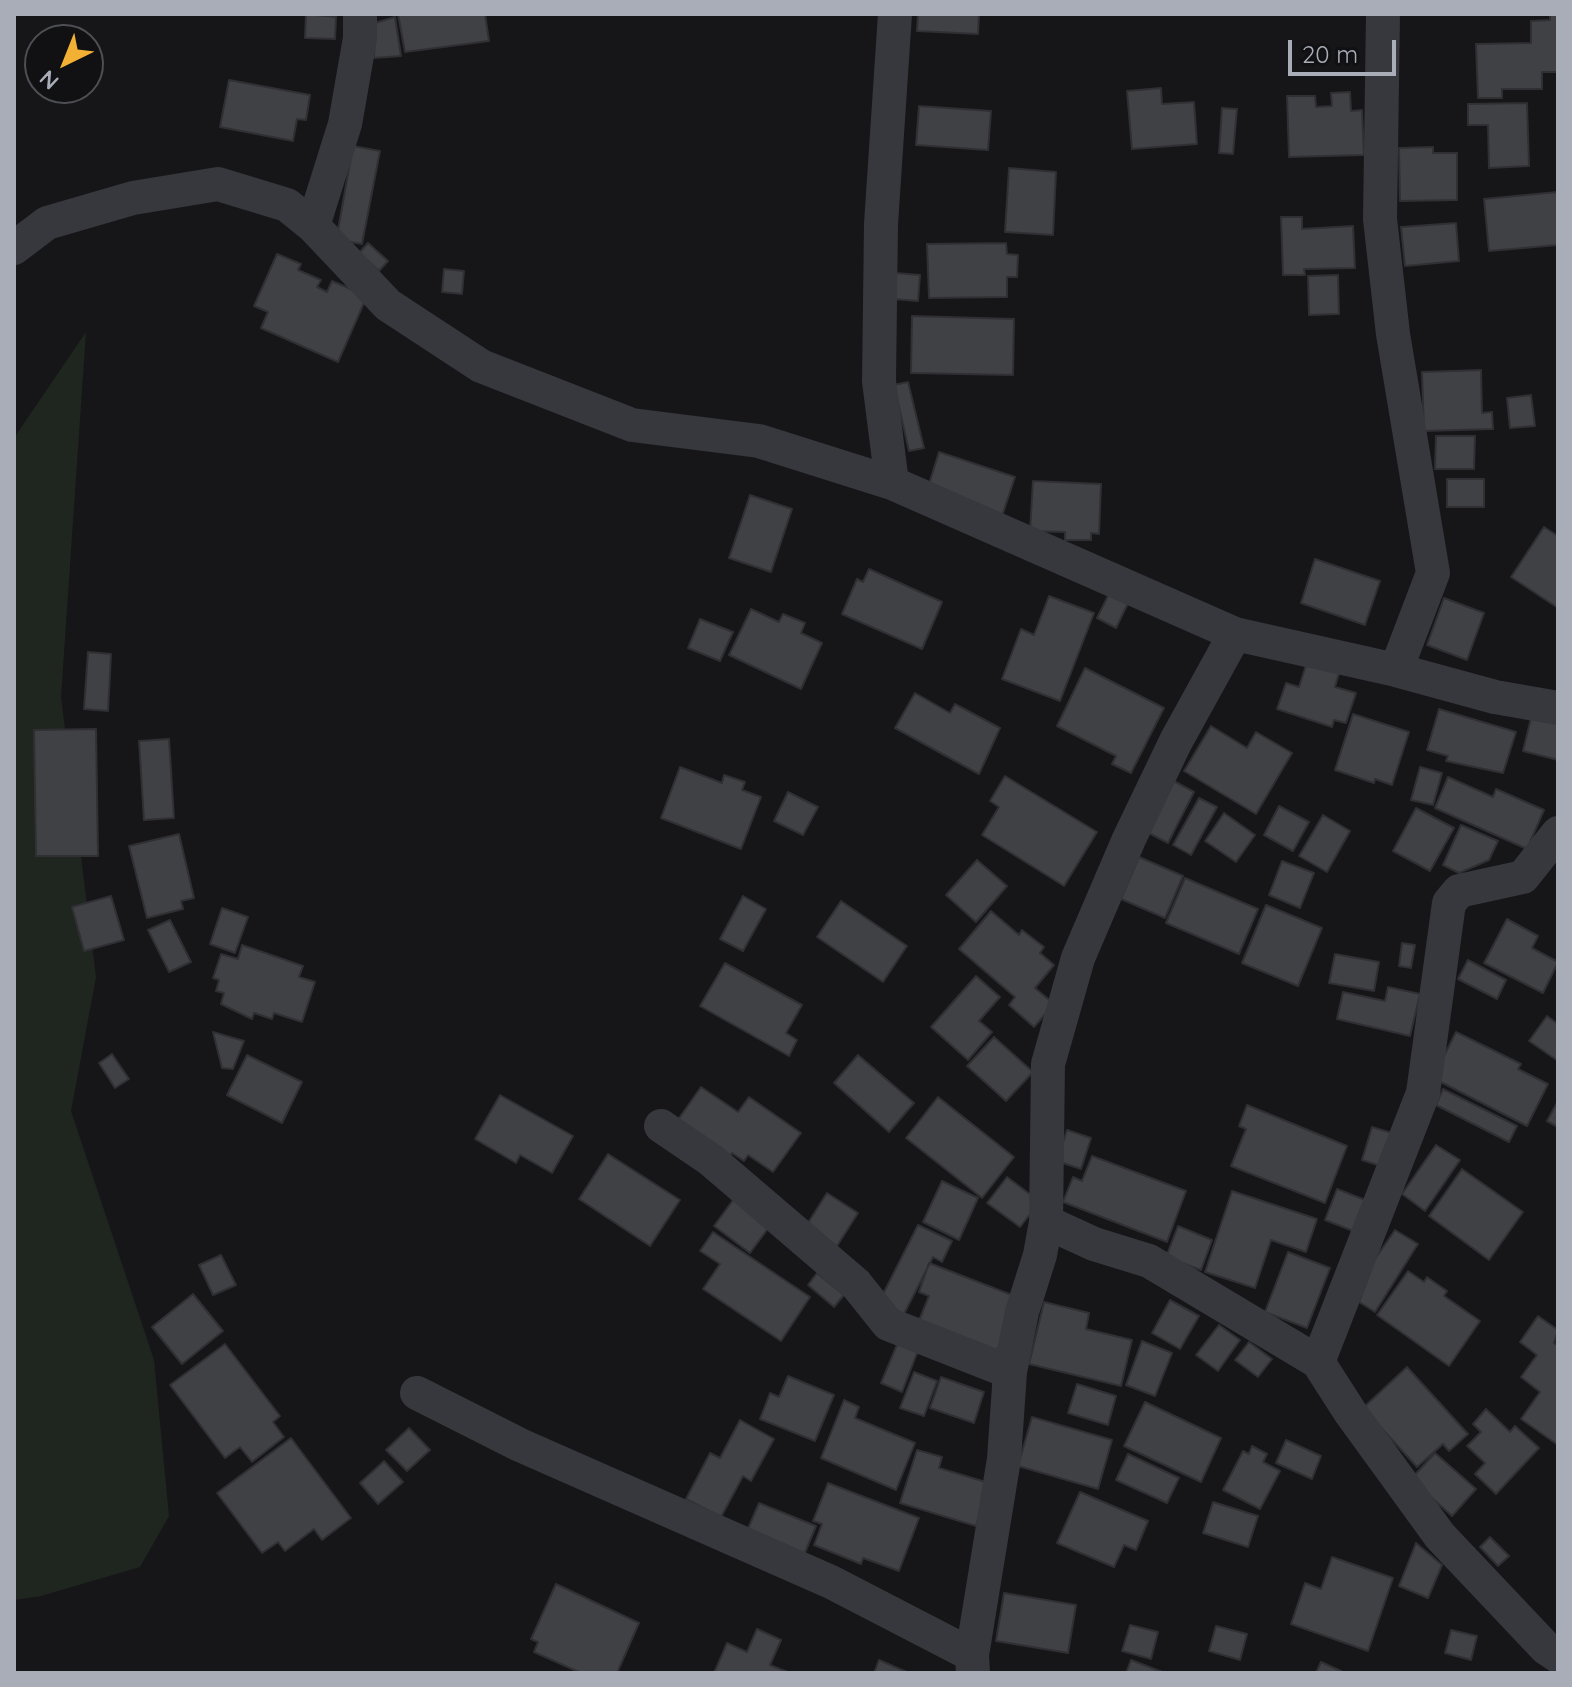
<!DOCTYPE html>
<style>
body{margin:0}
#map{position:relative;width:1572px;height:1687px;overflow:hidden;background:#161618;font-family:Quicksand,sans-serif}
canvas{display:block}
.frame{position:absolute;inset:0;border:16px solid #a8adb8;pointer-events:none}
.north{position:absolute;left:24px;top:24px;width:80px;height:80px;box-sizing:border-box;background:#111113;border:2px solid #4d4f55;border-radius:50%;rotate:223deg;font-size:22px;font-weight:700;line-height:32px;text-align:center;color:#a8adb8}
.north::after{content:'';display:block;margin:auto;width:28px;height:36px;background:#f2b134;clip-path:polygon(50% 0,100% 100%,50% 72%,0 100%)}
.scale{position:absolute;left:1288px;top:40px;width:108px;height:36px;box-sizing:border-box;border:4px solid #a8adb8;border-top:0;padding-left:10px;font-size:24px;line-height:28px;white-space:nowrap;color:#a8adb8;-webkit-text-stroke:6px #111113;paint-order:stroke}
</style>
<div id="map">
<canvas width="1572" height="1687"></canvas>
<div class="frame"></div>
<div class="north">N</div>
<div class="scale">20 m</div>
</div>
<script>
const ctx = document.querySelector('canvas').getContext('2d');
ctx.lineJoin = 'round';
function fill(path, color) {
  ctx.fillStyle = color;
  ctx.fill(path, 'evenodd');
}
function poly(rows) {
  const path = new Path2D();
  for (const r of rows) {
    path.moveTo(r[0], r[1]);
    for (let i = 2; i < r.length; i += 2) path.lineTo(r[i], r[i + 1]);
  }
  return path;
}
function trace(path, color, width, dash) {
  ctx.strokeStyle = color;
  ctx.lineWidth = width;
  ctx.lineCap = dash ? 'butt' : 'round';
  ctx.setLineDash(dash || []);
  ctx.stroke(path);
}
fill(poly([
 [86,332,61,697,96,977,71,1111,154,1360,169,1516,140,1567,41,1596,14,1600,14,438]
]), '#1e261f');
const building = poly([
 [306,14,336,17,335,39,305,38,306,14],
 [398,14,485,14,489,41,405,52,398,14],
 [918,14,979,14,978,34,917,31,918,14],
 [1550,14,1558,14,1558,72,1542,72,1542,89,1502,89,1502,98,1478,98,1476,44,1531,43,1531,21,1550,20,1550,14],
 [395,17,401,56,374,58,375,23,395,17],
 [229,80,310,95,306,120,297,119,293,141,220,127,229,80],
 [1161,88,1162,104,1194,102,1197,144,1132,149,1127,91,1161,88],
 [1350,92,1351,111,1362,110,1364,155,1289,157,1287,96,1315,96,1316,107,1332,106,1331,93,1350,92],
 [1527,103,1529,166,1489,168,1488,125,1468,125,1468,104,1527,103],
 [919,106,991,111,988,150,916,145,919,106],
 [1222,108,1237,109,1233,154,1219,153,1222,108],
 [353,146,380,151,362,244,345,241,338,230,353,146],
 [1433,147,1433,153,1457,153,1457,200,1400,201,1399,148,1433,147],
 [1009,168,1056,172,1053,235,1005,232,1009,168],
 [1557,192,1558,245,1489,251,1484,199,1557,192],
 [1281,217,1302,217,1302,229,1353,226,1355,268,1304,269,1305,275,1283,275,1281,217],
 [1456,223,1459,261,1405,266,1401,227,1456,223],
 [368,243,388,261,379,271,359,253,368,243],
 [1006,243,1007,254,1018,255,1017,277,1007,277,1007,297,929,298,927,244,1006,243],
 [277,254,301,264,298,270,321,280,317,287,327,292,332,281,367,296,338,362,261,328,268,312,254,306,277,254],
 [444,269,464,271,462,294,442,292,444,269],
 [895,273,920,275,918,301,893,299,895,273],
 [1338,275,1339,314,1309,315,1308,276,1338,275],
 [912,316,1014,319,1013,375,911,373,912,316],
 [1481,370,1482,413,1492,412,1493,429,1424,431,1422,372,1481,370],
 [908,382,924,448,909,451,894,385,908,382],
 [1531,395,1535,426,1510,428,1507,398,1531,395],
 [1436,436,1475,436,1474,469,1435,469,1436,436],
 [939,452,1015,477,1001,519,926,494,939,452],
 [1447,479,1484,479,1484,507,1447,507,1447,479],
 [1033,481,1101,484,1099,534,1091,533,1091,540,1065,540,1065,532,1030,531,1033,481],
 [750,495,792,509,771,572,729,558,750,495],
 [1544,527,1558,536,1558,608,1511,577,1544,527],
 [1315,559,1380,581,1365,625,1301,603,1315,559],
 [869,569,942,602,922,649,842,614,857,579,863,582,869,569],
 [1112,588,1131,597,1116,628,1097,618,1112,588],
 [1049,596,1094,613,1060,701,1002,679,1021,629,1034,635,1049,596],
 [1444,598,1484,613,1467,660,1427,645,1444,598],
 [751,609,779,622,783,614,805,623,801,633,822,643,801,689,729,655,751,609],
 [700,619,733,632,720,661,688,648,700,619],
 [88,652,111,654,108,711,84,709,88,652],
 [1309,656,1341,666,1335,687,1356,693,1346,723,1334,720,1332,727,1277,709,1286,683,1299,687,1309,656],
 [1085,668,1164,708,1131,773,1112,764,1116,756,1057,726,1085,668],
 [915,693,950,713,955,704,1000,728,979,774,895,728,915,693],
 [1439,709,1516,732,1503,773,1446,761,1448,756,1427,750,1439,709],
 [1353,714,1409,732,1392,785,1375,779,1374,783,1335,770,1353,714],
 [1532,714,1558,721,1558,760,1523,751,1532,714],
 [1211,726,1247,748,1256,732,1292,753,1256,814,1184,771,1211,726],
 [96,729,98,856,36,856,34,730,96,729],
 [169,739,174,818,144,820,139,741,169,739],
 [680,767,722,783,724,775,745,782,742,790,761,797,741,849,661,818,680,767],
 [1420,767,1442,773,1433,805,1411,800,1420,767],
 [1005,776,1097,832,1064,886,982,835,999,807,990,801,1005,776],
 [1448,777,1493,797,1496,789,1544,810,1527,849,1435,808,1448,777],
 [1172,780,1194,792,1168,843,1145,831,1172,780],
 [788,792,818,807,803,835,774,821,788,792],
 [1199,798,1217,807,1191,855,1173,845,1199,798],
 [1279,806,1309,822,1293,851,1264,835,1279,806],
 [1416,808,1454,828,1430,871,1393,851,1416,808],
 [1224,813,1255,835,1236,862,1205,841,1224,813],
 [1323,815,1350,831,1327,872,1299,856,1323,815],
 [1461,825,1498,841,1489,860,1459,873,1443,865,1461,825],
 [179,834,194,898,181,901,183,909,147,918,129,846,179,834],
 [1139,857,1183,876,1165,918,1121,899,1139,857],
 [977,860,1007,886,976,922,946,895,977,860],
 [1282,861,1314,873,1300,908,1269,895,1282,861],
 [1185,878,1258,909,1239,954,1166,923,1185,878],
 [111,896,124,940,84,951,72,907,111,896],
 [743,896,766,909,743,951,720,939,743,896],
 [841,901,907,946,883,982,817,937,841,901],
 [1266,905,1322,928,1298,986,1242,963,1266,905],
 [222,908,248,917,235,953,210,944,222,908],
 [991,911,1019,935,1022,930,1044,947,1040,953,1054,965,1035,988,1054,1004,1034,1027,1009,1005,1015,997,959,949,991,911],
 [1507,919,1538,936,1532,948,1558,962,1543,993,1484,963,1507,919],
 [170,920,191,962,169,972,148,930,170,920],
 [1402,943,1415,945,1411,968,1399,966,1402,943],
 [242,945,303,966,299,977,315,982,302,1022,274,1013,272,1019,254,1013,252,1019,221,1004,224,993,216,991,219,980,213,978,221,954,238,959,242,945],
 [1335,954,1379,962,1374,991,1329,983,1335,954],
 [1468,960,1506,980,1497,999,1458,979,1468,960],
 [725,963,802,1005,786,1033,797,1040,789,1056,700,1006,725,963],
 [976,976,1000,997,979,1021,992,1032,968,1060,931,1027,976,976],
 [1388,987,1420,994,1410,1036,1337,1019,1343,992,1385,1001,1388,987],
 [1547,1016,1558,1024,1558,1061,1529,1041,1547,1016],
 [213,1032,244,1041,233,1069,222,1068,213,1032],
 [1456,1032,1521,1064,1518,1069,1548,1084,1527,1126,1433,1078,1456,1032],
 [994,1037,1033,1072,1006,1101,967,1066,994,1037],
 [112,1054,129,1079,115,1088,99,1063,112,1054],
 [247,1055,302,1082,282,1123,227,1095,247,1055],
 [858,1055,914,1103,889,1132,834,1083,858,1055],
 [701,1087,738,1112,749,1097,801,1133,773,1172,748,1155,744,1161,732,1153,729,1157,677,1121,701,1087],
 [1443,1089,1517,1126,1509,1142,1436,1105,1443,1089],
 [500,1095,573,1136,552,1173,520,1155,516,1163,475,1139,500,1095],
 [938,1097,1014,1157,982,1198,906,1138,938,1097],
 [1558,1101,1558,1127,1547,1121,1558,1101],
 [1247,1105,1347,1146,1325,1203,1231,1166,1246,1129,1239,1126,1247,1105],
 [1372,1127,1392,1133,1381,1166,1362,1160,1372,1127],
 [1067,1130,1091,1138,1081,1169,1057,1161,1067,1130],
 [1436,1145,1460,1160,1425,1211,1402,1194,1436,1145],
 [608,1154,680,1200,650,1246,579,1199,608,1154],
 [1092,1156,1186,1191,1167,1242,1063,1202,1073,1177,1082,1181,1092,1156],
 [1462,1169,1523,1212,1489,1260,1429,1216,1462,1169],
 [1007,1177,1031,1195,1031,1213,1020,1227,987,1203,1007,1177],
 [942,1181,978,1198,959,1240,923,1222,942,1181],
 [1337,1189,1373,1203,1361,1234,1325,1220,1337,1189],
 [1232,1191,1317,1219,1306,1252,1271,1240,1255,1288,1205,1272,1232,1191],
 [827,1193,858,1213,837,1246,806,1226,827,1193],
 [736,1196,772,1223,750,1253,714,1226,736,1196],
 [918,1225,952,1241,942,1262,933,1257,904,1314,879,1302,918,1225],
 [1178,1226,1212,1240,1201,1270,1166,1257,1178,1226],
 [1395,1230,1418,1244,1375,1312,1359,1302,1375,1259,1395,1230],
 [713,1232,810,1297,781,1341,703,1289,720,1264,700,1251,713,1232],
 [1288,1252,1330,1268,1307,1328,1265,1312,1288,1252],
 [221,1255,236,1285,213,1295,199,1265,221,1255],
 [929,1263,1017,1297,996,1354,918,1323,929,1296,919,1292,929,1263],
 [1408,1271,1424,1282,1427,1277,1447,1291,1444,1296,1480,1321,1449,1366,1377,1315,1408,1271],
 [817,1273,844,1295,834,1307,808,1285,817,1273],
 [193,1294,223,1331,182,1364,152,1327,193,1294],
 [1170,1300,1199,1316,1180,1349,1152,1333,1170,1300],
 [1044,1302,1089,1313,1086,1329,1132,1340,1121,1386,1029,1364,1044,1302],
 [1538,1316,1558,1330,1554,1343,1558,1346,1558,1445,1521,1419,1540,1392,1521,1377,1537,1355,1520,1342,1538,1316],
 [1219,1325,1240,1340,1218,1371,1196,1355,1219,1325],
 [899,1340,919,1348,902,1392,881,1383,899,1340],
 [1142,1341,1172,1353,1155,1396,1126,1385,1142,1341],
 [1249,1342,1272,1359,1258,1377,1235,1360,1249,1342],
 [225,1344,280,1416,273,1422,284,1437,252,1462,240,1447,225,1458,170,1385,225,1344],
 [1407,1367,1468,1434,1449,1451,1443,1444,1417,1467,1363,1408,1407,1367],
 [914,1372,937,1381,924,1416,900,1408,914,1372],
 [788,1376,834,1395,815,1441,760,1419,770,1393,779,1397,788,1376],
 [941,1377,984,1392,974,1423,930,1408,941,1377],
 [1077,1384,1116,1396,1108,1425,1068,1413,1077,1384],
 [844,1400,859,1407,855,1418,915,1443,896,1490,821,1458,844,1400],
 [1145,1402,1221,1438,1201,1482,1124,1446,1145,1402],
 [1486,1409,1510,1432,1515,1426,1539,1448,1496,1494,1475,1474,1485,1463,1467,1446,1481,1432,1473,1424,1486,1409],
 [1032,1417,1112,1440,1098,1489,1018,1466,1032,1417],
 [740,1420,774,1439,751,1481,743,1476,721,1517,686,1499,710,1453,720,1458,740,1420],
 [409,1428,430,1450,407,1471,386,1450,409,1428],
 [291,1438,351,1518,322,1540,314,1529,285,1551,278,1542,262,1553,217,1493,291,1438],
 [1286,1440,1321,1456,1312,1479,1276,1463,1286,1440],
 [1252,1446,1267,1454,1263,1462,1280,1471,1260,1509,1223,1490,1243,1451,1249,1454,1252,1446],
 [917,1450,942,1457,939,1468,989,1483,976,1526,900,1503,917,1450],
 [1435,1453,1476,1489,1452,1516,1411,1479,1435,1453],
 [1128,1454,1179,1478,1167,1503,1116,1480,1128,1454],
 [384,1461,403,1482,378,1504,360,1483,384,1461],
 [828,1483,919,1518,899,1571,863,1558,861,1564,814,1545,822,1524,813,1521,828,1483],
 [1080,1492,1148,1521,1136,1550,1124,1545,1114,1567,1057,1543,1080,1492],
 [1213,1502,1258,1516,1248,1547,1203,1533,1213,1502],
 [759,1503,816,1526,804,1555,747,1531,759,1503],
 [1490,1537,1509,1556,1498,1566,1480,1547,1490,1537],
 [1416,1543,1442,1565,1428,1598,1399,1586,1416,1543],
 [1332,1557,1393,1578,1368,1651,1291,1624,1305,1583,1321,1589,1332,1557],
 [556,1584,639,1623,617,1673,581,1673,534,1652,538,1642,531,1639,556,1584],
 [1004,1593,1076,1605,1068,1653,996,1641,1004,1593],
 [1130,1625,1158,1632,1151,1659,1122,1651,1130,1625],
 [1216,1626,1247,1634,1240,1660,1209,1651,1216,1626],
 [757,1629,781,1640,770,1665,790,1673,714,1673,727,1643,747,1652,757,1629],
 [1451,1630,1477,1636,1471,1660,1445,1653,1451,1630],
 [879,1660,909,1673,874,1673,879,1660],
 [1131,1660,1165,1673,1126,1673,1131,1660],
 [1321,1662,1341,1671,1340,1673,1316,1673,1321,1662]
]);
fill(building, '#404145');
trace(building, '#303034', 2);
trace(poly([
 [1383,14,1380,219,1393,334,1433,573,1396,670],
 [313,226,345,124,360,38,360,14],
 [14,248,47,223,133,198,218,184,287,205,313,226,388,305,481,366,632,425,759,441,892,483,1235,634,1396,670,1495,697,1558,708],
 [892,483,879,381,881,224,895,14],
 [661,1126,711,1160,856,1284,888,1324,1010,1372],
 [1046,1222,1094,1244,1149,1261,1318,1362,1350,1412,1440,1536,1546,1648,1558,1656],
 [1318,1362,1423,1093,1449,903,1459,891,1523,877,1558,833],
 [417,1393,520,1445,831,1582,972,1655],
 [973,1673,972,1655,1004,1459,1010,1372,1022,1312,1040,1255,1046,1222,1048,1064,1078,958,1129,839,1176,741,1235,634]
]), '#37383d', 34);
</script>
